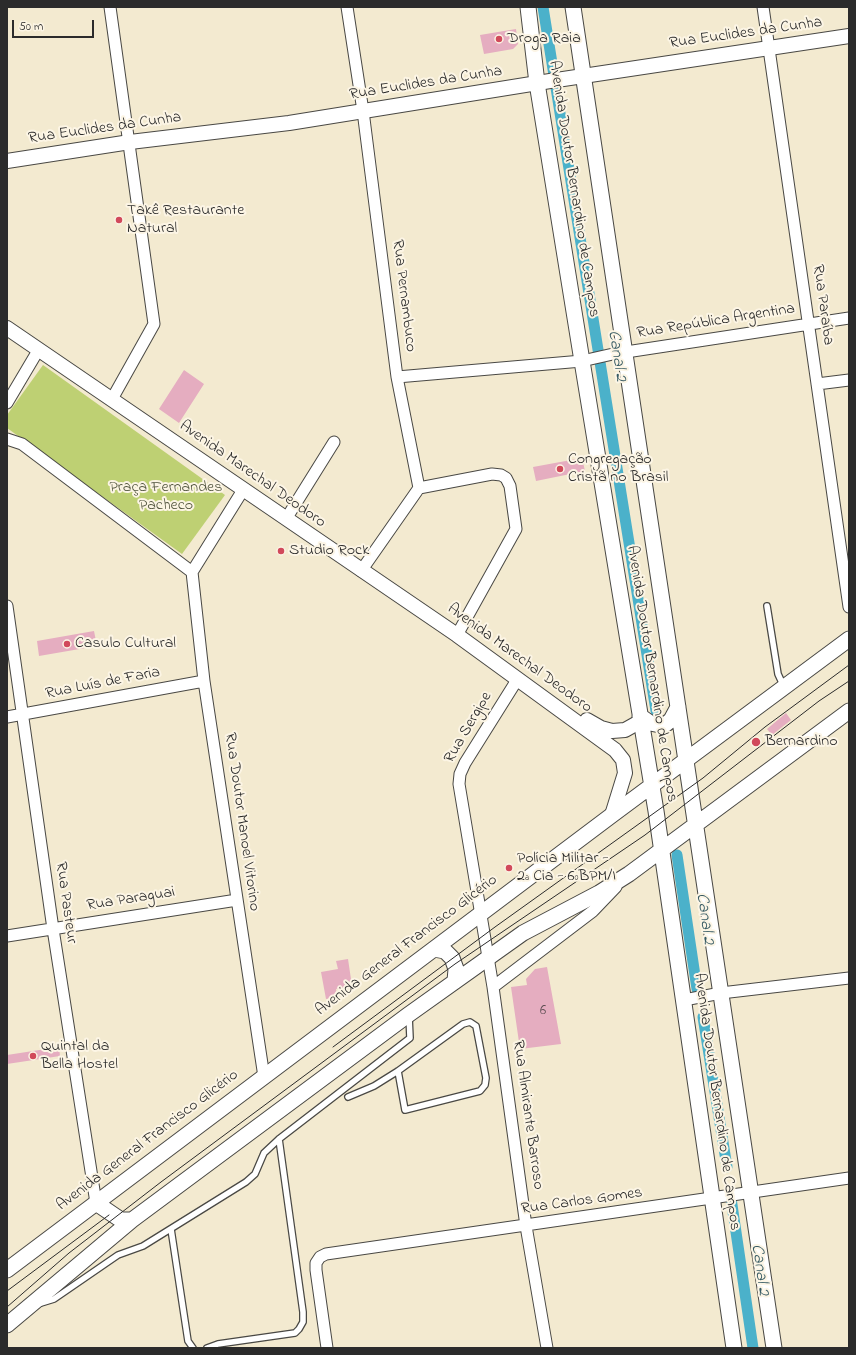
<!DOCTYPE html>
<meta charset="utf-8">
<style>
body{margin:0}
#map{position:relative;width:856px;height:1355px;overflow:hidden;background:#f3ead0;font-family:"Indie Flower",sans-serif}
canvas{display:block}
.frame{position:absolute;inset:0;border:8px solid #2b2b2b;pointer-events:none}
.scale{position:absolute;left:12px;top:20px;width:82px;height:18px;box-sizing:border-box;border:2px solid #2b2b2b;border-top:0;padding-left:5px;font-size:12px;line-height:14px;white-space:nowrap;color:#2b2b2b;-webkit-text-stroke:3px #fcf5e5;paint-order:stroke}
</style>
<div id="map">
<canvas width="856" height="1355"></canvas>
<div class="frame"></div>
<div class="scale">50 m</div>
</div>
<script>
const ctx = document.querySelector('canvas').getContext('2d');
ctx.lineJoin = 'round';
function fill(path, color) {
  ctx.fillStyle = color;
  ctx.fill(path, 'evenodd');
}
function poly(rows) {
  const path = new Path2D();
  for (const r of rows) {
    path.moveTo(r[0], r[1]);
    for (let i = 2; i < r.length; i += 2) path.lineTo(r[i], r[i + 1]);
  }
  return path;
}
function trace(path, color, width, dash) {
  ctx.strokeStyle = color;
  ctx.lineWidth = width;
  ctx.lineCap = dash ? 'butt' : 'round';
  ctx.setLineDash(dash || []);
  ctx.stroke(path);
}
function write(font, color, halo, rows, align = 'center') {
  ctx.font = font + ' "Indie Flower",sans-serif';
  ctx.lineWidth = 4;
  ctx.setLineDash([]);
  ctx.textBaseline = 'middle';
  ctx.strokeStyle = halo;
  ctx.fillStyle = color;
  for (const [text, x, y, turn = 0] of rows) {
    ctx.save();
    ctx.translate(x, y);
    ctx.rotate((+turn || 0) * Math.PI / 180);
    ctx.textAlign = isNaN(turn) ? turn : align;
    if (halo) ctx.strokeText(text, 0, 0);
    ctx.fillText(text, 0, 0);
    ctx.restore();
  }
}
fill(poly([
 [43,365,225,495,182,554,7,428,7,415]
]), '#bed073');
trace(poly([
 [543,7,656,711],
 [677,855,697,989],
 [703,1017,727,1167],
 [731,1198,753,1348]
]), '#4bb1ca', 11);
fill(poly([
 [516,29,518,44,513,49,484,54,480,35],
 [184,370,204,384,179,423,159,409],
 [582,458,585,471,536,481,533,467],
 [94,631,97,646,39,656,37,641],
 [786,713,791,720,772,735,767,729],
 [348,959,352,986,336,989,337,997,326,999,321,972,338,969,336,961],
 [547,967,561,1044,520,1049,511,987,527,985,526,979,535,969],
 [59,1047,60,1056,7,1064,7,1055]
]), '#e5adc0');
const service = poly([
 [767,606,778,674,784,687],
 [348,1097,374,1086,398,1071,463,1024,470,1022,476,1026,486,1078,485,1085,480,1091,405,1110,398,1071],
 [171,1229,188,1341,193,1348],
 [41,1303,54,1299,118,1255,143,1246,246,1182,255,1174,264,1153,279,1139,410,1038,409,1016],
 [207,1348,218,1344,295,1333,299,1329,303,1322,303,1312,279,1139]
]);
const minor = poly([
 [110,7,154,324,112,399],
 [347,7,363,111,397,377,419,488,361,571],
 [763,7,849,607],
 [397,377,582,361,613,354,849,318],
 [817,384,849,380],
 [7,403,39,349],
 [7,439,22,444,192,572,243,490],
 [419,488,492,474,501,475,506,478,510,486,516,529,457,635],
 [286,519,334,442],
 [192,572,204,681,264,1077],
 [7,606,53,929,96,1203],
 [517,680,465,763,460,774,459,784,493,987,526,1226,547,1348],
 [7,717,204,681],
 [7,936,237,900],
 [493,987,593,911,616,887],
 [684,1000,721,993,849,978],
 [327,1348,316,1270,316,1263,320,1257,326,1254,849,1178]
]);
const tertiary = poly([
 [7,161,130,142,289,123,550,81,849,36],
 [7,328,457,635,615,750,623,760,625,773,612,815],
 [587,720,601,728,612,731,625,730,641,721]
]);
const secondary = poly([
 [528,7,537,83,582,361,656,811,734,1348],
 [573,7,774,1348],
 [640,716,650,723,660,725,666,724,671,720,678,707],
 [434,949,445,951,452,958,456,969,455,981],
 [96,1203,121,1220,132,1220],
 [7,1270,612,815,849,639],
 [7,1325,132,1220,408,1015,523,933,599,893,629,874,849,711]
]);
trace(service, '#494844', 8);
trace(minor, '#494844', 13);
trace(tertiary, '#494844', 16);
trace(secondary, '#494844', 17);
trace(service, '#fff', 5.5);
trace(minor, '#fff', 11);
trace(tertiary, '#fff', 14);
trace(secondary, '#fff', 15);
trace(poly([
 [333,1047,495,927,703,778,765,727,849,665],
 [7,1291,109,1215],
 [7,1307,69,1253,161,1182,455,964,645,835,819,701,849,681]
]), '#2b2b2b', 1);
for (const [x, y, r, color] of [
 [499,39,4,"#d1495b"],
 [119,220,4,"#d1495b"],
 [560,469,4,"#d1495b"],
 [281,551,4,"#d1495b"],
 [67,644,4,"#d1495b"],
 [756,742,5,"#d1495b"],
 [509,868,4,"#d1495b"],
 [33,1056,4,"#d1495b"]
]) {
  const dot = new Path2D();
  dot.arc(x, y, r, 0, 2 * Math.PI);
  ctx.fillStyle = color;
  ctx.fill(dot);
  trace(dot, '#fcf5e5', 1.5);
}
write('14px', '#5a4c50', null, [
 ["6",543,1012]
]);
write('16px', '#2b2b2b', '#fcf5e5', [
 ["Rua Euclides da Cunha",746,34,-8],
 ["Rua Euclides da Cunha",426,84,-9],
 ["Rua Euclides da Cunha",105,129,-8],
 ["Avenida Doutor Bernardino de Campos",573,189,81],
 ["Rua Pernambuco",403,296,83],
 ["Rua Paraíba",822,305,82],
 ["Rua República Argentina",716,322,-9],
 ["Avenida Marechal Deodoro",252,475,35],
 ["Avenida Marechal Deodoro",519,659,36],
 ["Avenida Doutor Bernardino de Campos",651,674,81],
 ["Rua Luís de Faria",103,684,-11],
 ["Rua Sergipe",469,728,-60],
 ["Rua Doutor Manoel Vitorino",241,822,82],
 ["Rua Paraguai",131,900,-9],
 ["Rua Pasteur",65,903,82],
 ["Avenida General Francisco Glicério",407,946,-37],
 ["Avenida Doutor Bernardino de Campos",716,1102,82],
 ["Rua Almirante Barroso",527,1115,82],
 ["Avenida General Francisco Glicério",148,1141,-37],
 ["Rua Carlos Gomes",582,1202,-8]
]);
write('16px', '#2b2b2b', '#fcf5e5', [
 ["Droga Raia",507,39],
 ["Takê Restaurante",127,211],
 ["Natural",127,229],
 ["Congregação",568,460],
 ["Cristã no Brasil",568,478],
 ["Studio Rock",289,551],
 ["Casulo Cultural",75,644],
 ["Bernardino",765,742],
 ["Polícia Militar -",517,859],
 ["2ª Cia - 6ºBPM/I",517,877],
 ["Quintal da",41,1047],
 ["Bella Hostel",41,1065]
], 'left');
write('16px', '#50543d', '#fcf5e5', [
 ["Praça Fernandes",166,488],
 ["Pacheco",166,506]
]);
write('italic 17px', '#365a63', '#fcf5e5', [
 ["Canal 2",616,356,81],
 ["Canal 2",704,919,82],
 ["Canal 2",759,1270,82]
]);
</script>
